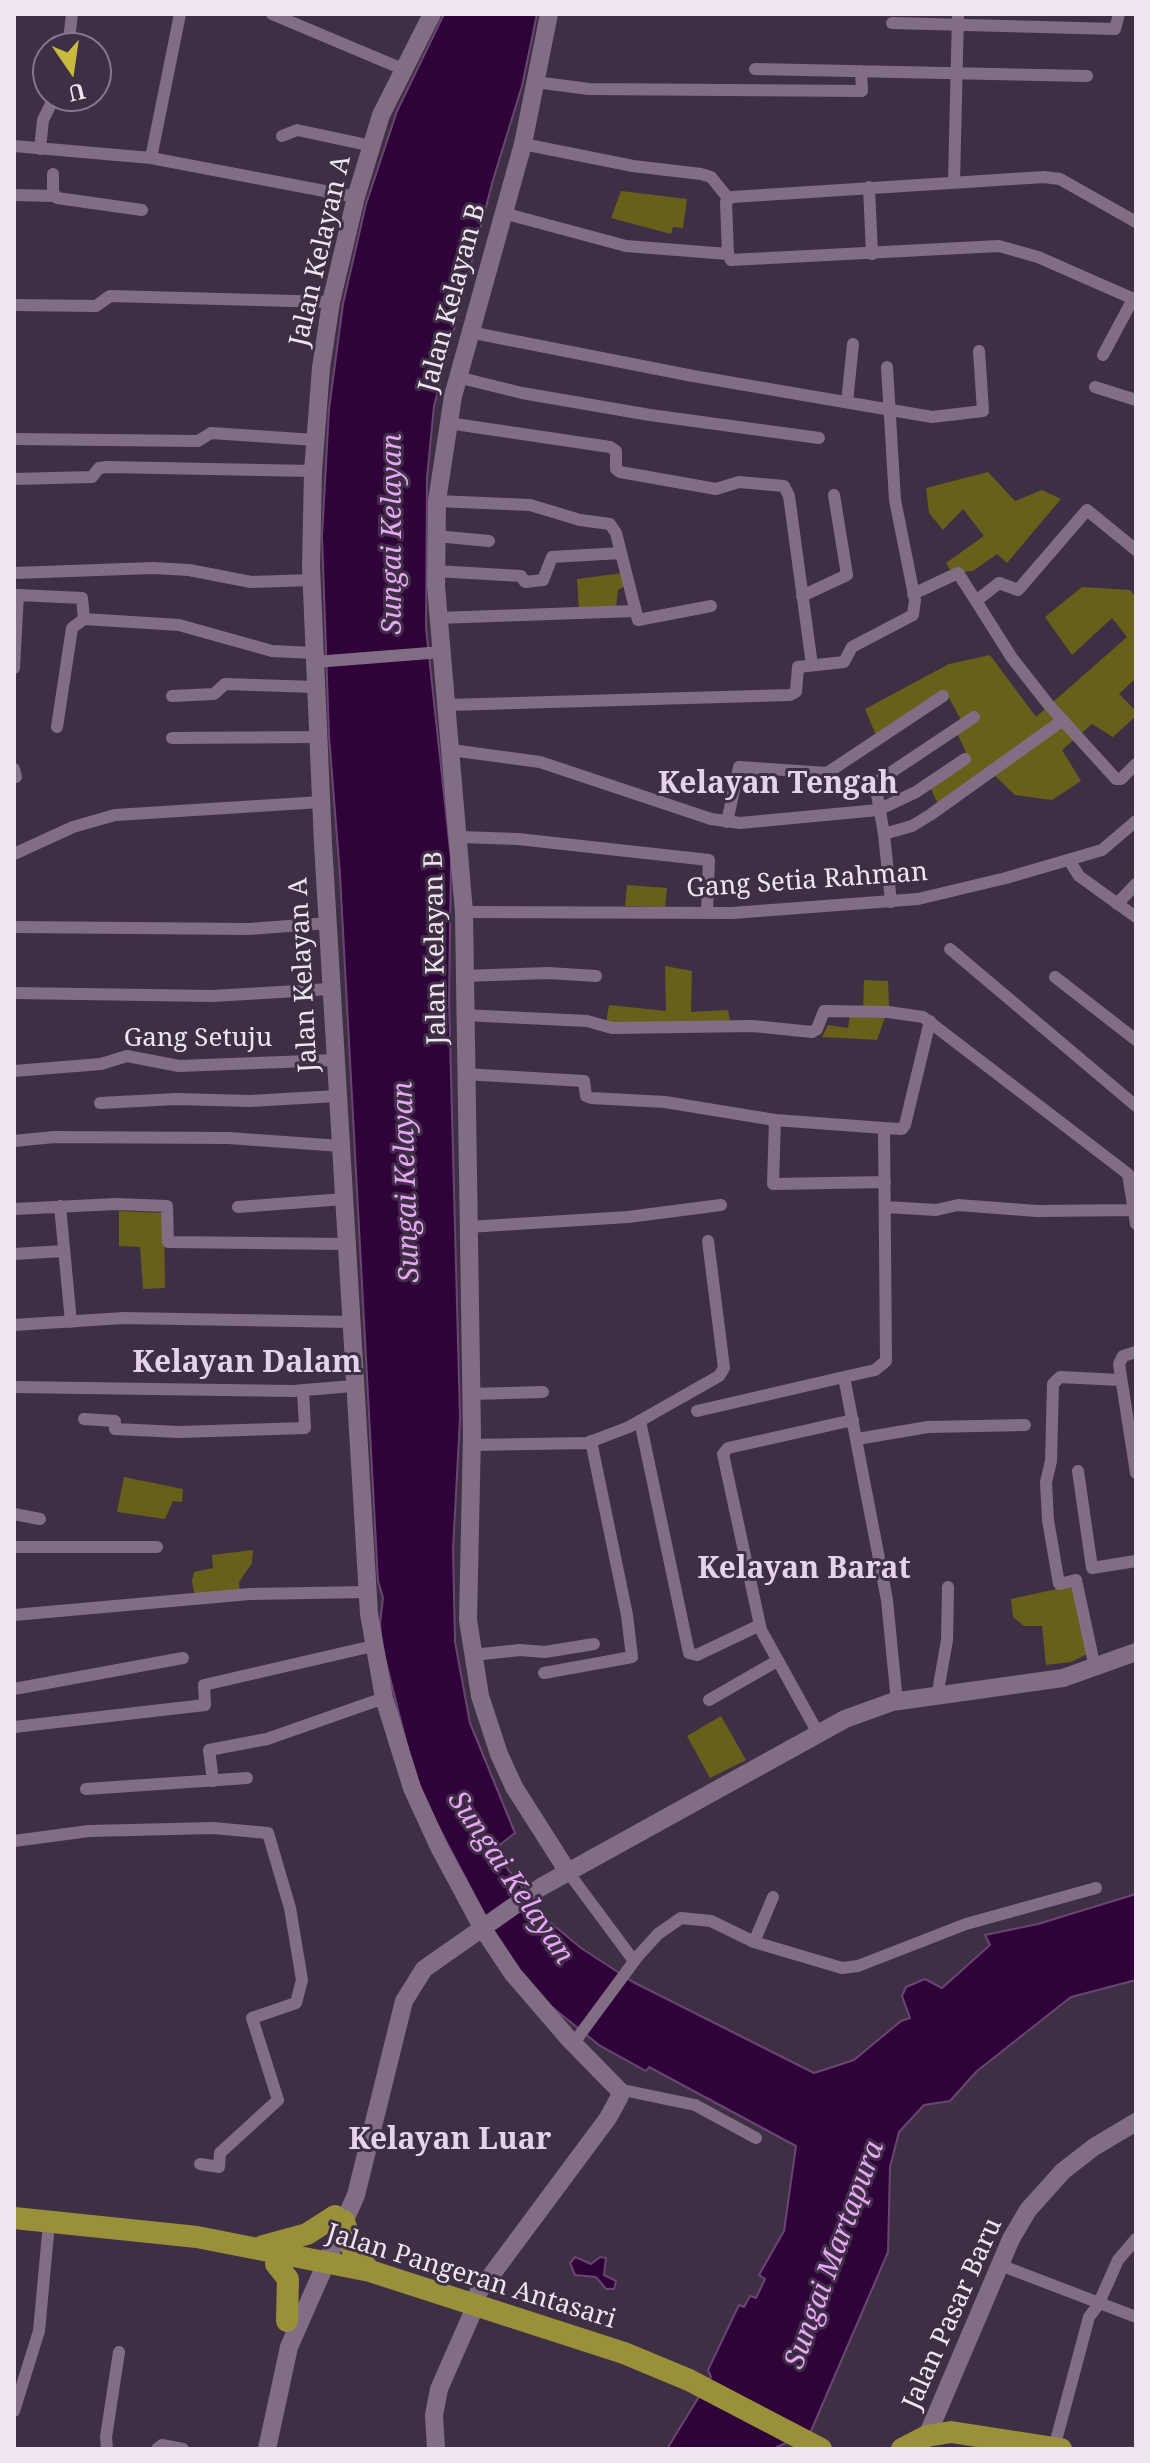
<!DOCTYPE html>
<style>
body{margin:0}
#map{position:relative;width:1150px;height:2463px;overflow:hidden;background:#3f2f44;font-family:"Noto Serif",serif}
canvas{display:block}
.frame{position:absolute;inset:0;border:16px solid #efe5f2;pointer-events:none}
.north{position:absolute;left:32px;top:32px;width:80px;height:80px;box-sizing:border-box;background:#3f2f44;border:2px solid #85788a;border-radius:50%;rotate:167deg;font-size:22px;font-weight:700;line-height:32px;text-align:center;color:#efe5f2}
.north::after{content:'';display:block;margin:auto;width:28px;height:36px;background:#c7bb3c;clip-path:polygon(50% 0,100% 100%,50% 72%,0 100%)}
</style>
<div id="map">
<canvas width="1150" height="2463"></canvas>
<div class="frame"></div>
<div class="north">U</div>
</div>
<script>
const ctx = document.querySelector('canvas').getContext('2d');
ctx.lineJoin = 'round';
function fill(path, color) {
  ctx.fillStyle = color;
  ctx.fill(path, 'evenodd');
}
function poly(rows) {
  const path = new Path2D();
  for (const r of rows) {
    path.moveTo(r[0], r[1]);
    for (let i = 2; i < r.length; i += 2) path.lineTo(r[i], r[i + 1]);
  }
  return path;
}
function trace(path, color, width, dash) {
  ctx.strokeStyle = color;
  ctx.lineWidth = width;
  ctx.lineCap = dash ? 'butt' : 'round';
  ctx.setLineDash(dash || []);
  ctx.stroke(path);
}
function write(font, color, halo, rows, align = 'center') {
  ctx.font = font + ' "Noto Serif",serif';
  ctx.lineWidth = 6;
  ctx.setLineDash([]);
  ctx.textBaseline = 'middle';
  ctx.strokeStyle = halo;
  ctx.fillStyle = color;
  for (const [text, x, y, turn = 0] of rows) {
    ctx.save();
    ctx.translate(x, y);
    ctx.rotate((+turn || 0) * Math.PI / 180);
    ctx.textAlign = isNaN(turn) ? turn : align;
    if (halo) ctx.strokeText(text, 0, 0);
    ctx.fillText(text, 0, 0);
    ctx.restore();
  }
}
fill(poly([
 [621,191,687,199,683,228,673,227,671,234,611,218],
 [988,472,1015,501,1042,490,1061,499,1007,563,997,554,973,571,952,573,946,563,984,536,963,509,943,530,929,513,926,488],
 [623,573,625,586,618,590,616,607,579,610,577,579],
 [1082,587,1130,590,1136,598,1136,678,1119,694,1136,711,1136,716,1113,737,1092,724,1062,750,1081,781,1052,800,1015,795,988,769,939,806,930,787,970,761,957,733,961,720,947,694,877,738,865,709,949,664,990,655,1036,717,1127,637,1112,618,1072,655,1045,617],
 [627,885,667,888,665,907,625,906],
 [665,966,692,971,691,1012,728,1010,730,1021,606,1023,609,1005,666,1011],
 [864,980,888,981,889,1006,877,1040,822,1037,828,1025,848,1028,850,1015,863,1013],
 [119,1211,164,1213,165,1288,143,1289,140,1247,119,1246],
 [124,1477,183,1489,182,1502,173,1501,165,1519,117,1512],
 [253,1550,252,1563,239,1582,240,1593,195,1596,192,1581,194,1572,213,1568,212,1555],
 [1075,1585,1091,1652,1071,1662,1046,1665,1042,1626,1024,1626,1013,1617,1011,1599],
 [721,1716,746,1760,710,1778,687,1736]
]), '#66601a');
const water = poly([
 [444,14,537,14,522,86,493,180,434,406,427,478,426,628,451,859,449,1000,460,1418,453,1549,455,1642,470,1723,515,1833,493,1850,546,1919,581,1948,633,1982,814,2073,854,2060,901,2021,910,2018,902,1996,906,1987,925,1979,942,1988,990,1945,985,1935,1038,1924,1136,1894,1136,1980,1071,1997,977,2071,950,2101,924,2105,899,2132,890,2167,888,2252,811,2431,773,2449,667,2449,711,2377,708,2370,739,2305,744,2307,750,2296,756,2298,765,2279,759,2275,784,2231,796,2146,649,2067,646,2071,599,2045,537,1995,505,1953,426,1803,411,1761,382,1646,380,1624,383,1598,378,1581,340,875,329,736,322,536,329,409,343,304,366,204,397,111,444,14],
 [575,2257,591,2264,600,2257,606,2258,604,2275,616,2281,614,2289,606,2289,596,2277,575,2275,570,2263,575,2257]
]);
fill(water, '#2f023a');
trace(water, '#694671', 2);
trace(poly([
 [272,14,405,70],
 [892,23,1115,29,1119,14],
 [68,48,72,14],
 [755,69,1087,76],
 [535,82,589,89,862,91,861,71],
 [282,136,297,130,372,146],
 [523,144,633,166,701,174,711,177,728,198],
 [14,146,151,158,356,197],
 [40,149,43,120,55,96],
 [151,158,180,14],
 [53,174,53,192,57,198,142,210],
 [954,182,958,14],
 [869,187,872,254],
 [14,195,54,196],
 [503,213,626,246,728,254],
 [1136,222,1060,179,1044,177,732,197,726,202,728,254,731,260,999,246,1038,257,1136,300],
 [14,305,96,306,110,296,331,302],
 [469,332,693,376,932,417,983,411,979,351],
 [1103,355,1133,299],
 [457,377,522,393,650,415,819,438],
 [1095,387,1136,400],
 [847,402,853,344],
 [448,423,610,447,616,451,616,469,620,472,716,489,739,482,784,486,789,496,812,665],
 [14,439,198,441,211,433,315,440],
 [14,479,92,477,99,468,107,467,313,471],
 [437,501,530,505,580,520,610,524,616,533,638,620,711,606],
 [436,536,489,541],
 [436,571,521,576,525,582,543,580,552,557,621,553],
 [14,573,153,568,189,570,251,582,311,580],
 [913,594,958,573,976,601,999,583,1018,590,1087,510,1136,550],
 [14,595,18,595,14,668],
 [18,595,82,598,84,619,179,625,272,651,314,653],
 [802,596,847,575,834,495],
 [976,601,1012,658,1048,704,1116,779,1121,779,1136,764],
 [438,618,635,611],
 [315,662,442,652],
 [172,696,214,694,225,684,316,687],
 [448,705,790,695,796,692,798,667,844,662,852,647,913,615,915,600,895,500,887,367],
 [57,727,72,628,84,619],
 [172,738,318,737],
 [451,750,540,762,711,819,740,823,878,810,916,792,965,759],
 [14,769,16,777],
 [727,822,739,767,827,773,943,696],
 [884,834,875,783,974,717],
 [459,837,518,839,709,860,707,912],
 [14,854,73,827,115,815,321,802],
 [1069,860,1079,876,1136,917],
 [891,902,884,834,912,826,930,815,1063,720],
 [1117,904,1136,884],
 [464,912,732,913,918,899,1006,878,1102,850,1136,821],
 [14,927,249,929,328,923],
 [950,949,1136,1106],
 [464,976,548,973,596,976],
 [1055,977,1136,1040],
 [14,993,213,996,330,989],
 [463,1015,587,1021,612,1028,753,1026,812,1032,817,1029,824,1011,888,1012,923,1017,1128,1174,1136,1224],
 [14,1071,101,1064,127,1056,179,1066,334,1060],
 [464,1074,584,1081,586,1096,591,1098,665,1102,775,1120,884,1128],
 [100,1103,176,1099,250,1101,337,1096],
 [775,1120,773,1184,885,1182],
 [14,1141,54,1137,228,1138,341,1146],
 [60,1206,71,1322],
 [238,1207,344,1199],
 [886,1207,936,1210,958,1205,1037,1211,1133,1210],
 [14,1209,116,1204,167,1206,168,1242,345,1244],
 [468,1227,628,1217,721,1205],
 [14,1254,63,1251],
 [14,1325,124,1318,350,1322],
 [1136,1352,1123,1356,1119,1364,1136,1473],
 [844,1377,875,1370,886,1361,884,1128,902,1129,905,1125,930,1021],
 [14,1387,293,1391,353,1386],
 [471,1394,543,1392],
 [697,1411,844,1377,887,1600,897,1702],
 [84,1419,115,1421,115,1429,179,1432,305,1428,303,1390],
 [640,1421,689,1653,697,1655,760,1625],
 [857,1439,928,1427,1025,1425],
 [472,1445,587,1443,629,1427,719,1376,724,1368,708,1241],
 [1078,1471,1092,1568,1136,1561],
 [14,1514,40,1519],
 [14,1547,157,1547],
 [14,1615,250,1594,367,1592],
 [473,1655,520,1650,545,1652,594,1644],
 [1095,1668,1076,1580,1059,1584,1048,1520,1046,1482,1051,1461,1053,1384,1060,1377,1120,1380],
 [544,1673,632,1657,627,1615,591,1441],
 [14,1689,183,1658],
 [937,1697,947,1640,948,1587],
 [709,1700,777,1661],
 [14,1727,205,1705,204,1685,373,1646],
 [818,1733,761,1630,723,1454,728,1448,853,1420],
 [213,1781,209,1750,267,1739,384,1698],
 [86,1789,247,1778],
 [14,1841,89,1831,213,1828,268,1833,290,1908,302,1980,296,2003,252,2018,278,2100,220,2153,219,2167,200,2164],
 [568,1872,634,1961],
 [754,1942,773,1897],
 [573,2044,638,1956,658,1934,681,1918,711,1921,754,1942,842,1968,858,1966,966,1924,1096,1888],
 [618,2089,695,2105,756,2138],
 [1000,2265,1136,2317],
 [14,2411,39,2331,48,2234],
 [1054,2448,1089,2317,1098,2305,1118,2260,1136,2239],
 [107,2449,106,2437,119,2352],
 [157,2449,162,2445,183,2449]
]), '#816e85', 12);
trace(poly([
 [432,14,381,115,356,197,331,302,321,368,313,471,311,567,323,844,369,1614,384,1698,412,1788,439,1847,483,1929,513,1974,569,2039,618,2089,620,2096,608,2118,478,2293,474,2304],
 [549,14,523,144,453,396,437,501,436,586,464,912,472,1435,468,1620,480,1696,499,1754,514,1787,568,1872],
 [927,2436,1011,2239,1028,2210,1063,2171,1094,2147,1136,2122],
 [267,2449,289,2347,356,2195,404,2001,424,1969,541,1887,845,1719,892,1702,1063,1678,1136,1652],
 [436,2449,434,2415,439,2389,472,2314]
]), '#816e85', 18);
trace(poly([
 [14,2218,197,2237,370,2271,624,2353,689,2380,821,2449],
 [344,2221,353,2251,370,2271],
 [263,2246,307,2234,335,2216],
 [276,2264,288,2279,287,2321],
 [902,2449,927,2436,951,2432,1061,2449]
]), '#999139', 22);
write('26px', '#efe5f2', '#3f2f44', [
 ["Jalan Kelayan A",321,251,-77],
 ["Jalan Kelayan B",453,298,-75],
 ["Gang Setia Rahman",807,881,-4],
 ["Jalan Kelayan B",436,948,-91],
 ["Jalan Kelayan A",304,975,-93],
 ["Gang Setuju",198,1039],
 ["Jalan Pangeran Antasari",471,2277,17],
 ["Jalan Pasar Baru",953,2314,-66]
]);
write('italic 28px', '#e8a5f9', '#3f2f44', [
 ["Sungai Kelayan",393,534,-90],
 ["Sungai Kelayan",407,1182,-92],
 ["Sungai Kelayan",510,1878,56],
 ["Sungai Martapura",835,2255,-70]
]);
write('bold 30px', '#e6d2eb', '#3f2f44', [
 ["Kelayan Tengah",778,784],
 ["Kelayan Dalam",247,1363],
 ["Kelayan Barat",804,1569],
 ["Kelayan Luar",450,2140]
]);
</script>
